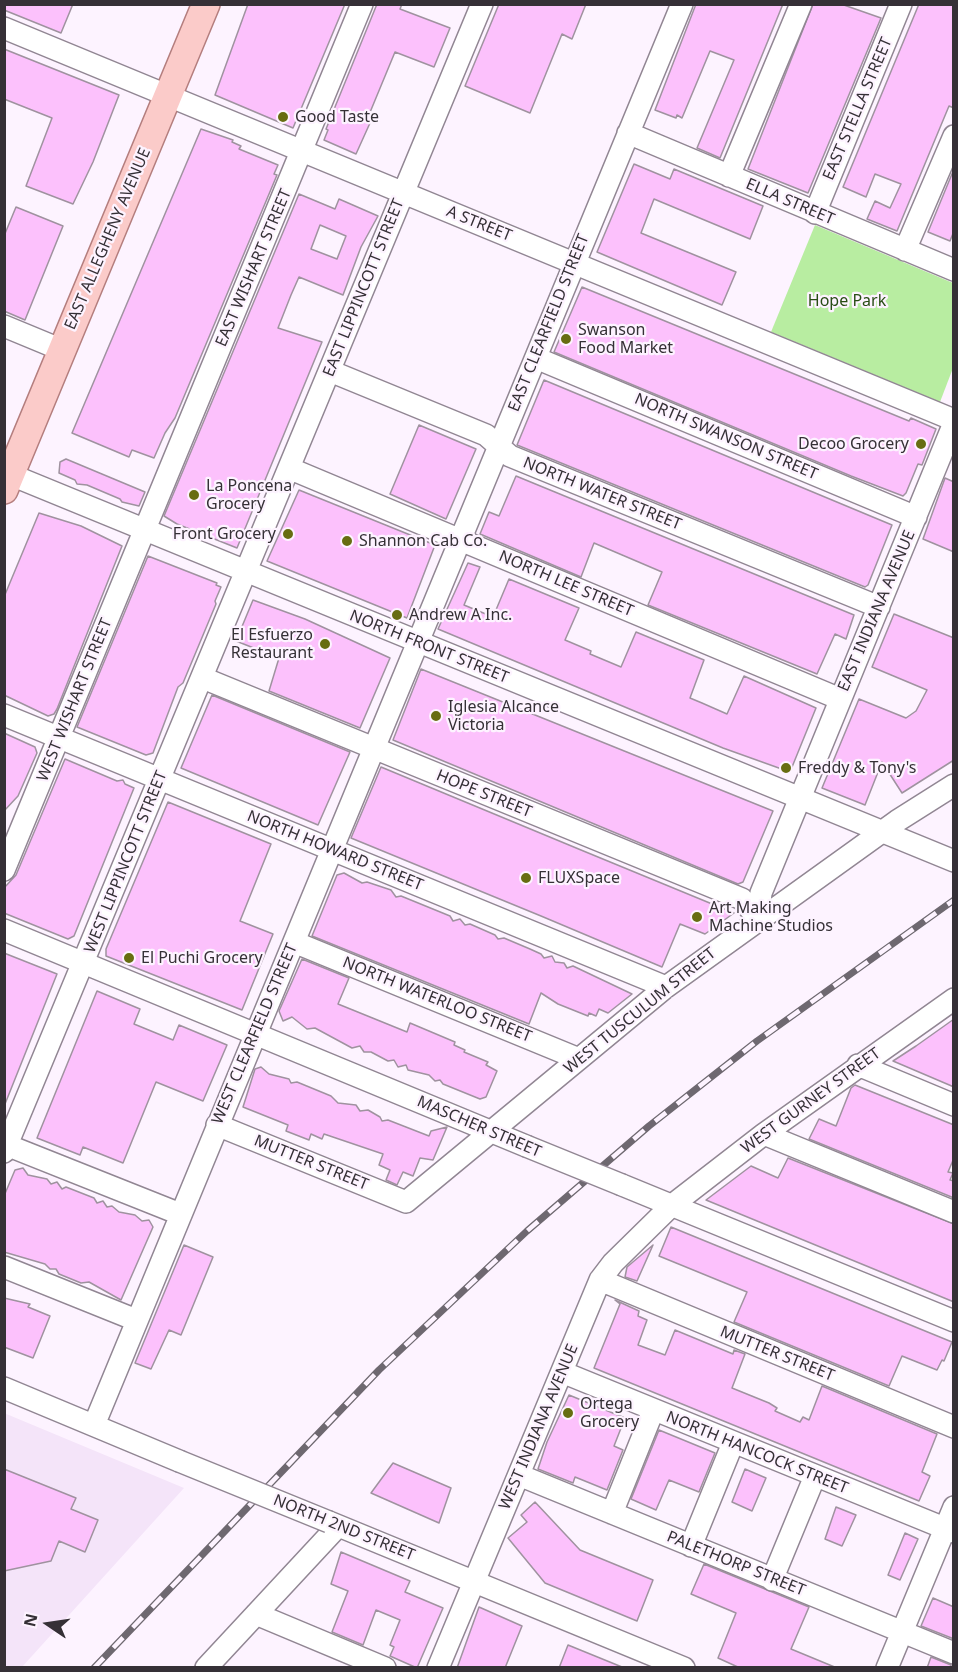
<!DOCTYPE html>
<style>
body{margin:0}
#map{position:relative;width:958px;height:1672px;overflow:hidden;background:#fdf3ff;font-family:"Noto Sans",sans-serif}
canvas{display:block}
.frame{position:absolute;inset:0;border:6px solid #353036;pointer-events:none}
.north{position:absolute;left:18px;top:1594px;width:60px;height:60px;-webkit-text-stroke:4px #fdf3ff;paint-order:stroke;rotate:283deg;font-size:16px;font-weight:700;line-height:24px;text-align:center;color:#353036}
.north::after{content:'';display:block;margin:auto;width:21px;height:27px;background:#353036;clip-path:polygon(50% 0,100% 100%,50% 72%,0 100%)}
</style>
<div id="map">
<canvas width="958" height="1672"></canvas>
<div class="frame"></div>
<div class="north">N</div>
</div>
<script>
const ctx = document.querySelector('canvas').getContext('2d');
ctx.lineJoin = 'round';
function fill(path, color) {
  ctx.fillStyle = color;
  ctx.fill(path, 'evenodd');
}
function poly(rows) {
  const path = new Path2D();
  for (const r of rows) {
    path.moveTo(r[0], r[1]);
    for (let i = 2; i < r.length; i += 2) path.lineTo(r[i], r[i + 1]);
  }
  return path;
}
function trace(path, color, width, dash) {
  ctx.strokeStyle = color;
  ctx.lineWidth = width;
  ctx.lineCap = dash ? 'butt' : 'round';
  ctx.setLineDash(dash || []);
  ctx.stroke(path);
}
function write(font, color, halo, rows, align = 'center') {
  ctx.font = font + ' "Noto Sans",sans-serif';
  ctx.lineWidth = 4.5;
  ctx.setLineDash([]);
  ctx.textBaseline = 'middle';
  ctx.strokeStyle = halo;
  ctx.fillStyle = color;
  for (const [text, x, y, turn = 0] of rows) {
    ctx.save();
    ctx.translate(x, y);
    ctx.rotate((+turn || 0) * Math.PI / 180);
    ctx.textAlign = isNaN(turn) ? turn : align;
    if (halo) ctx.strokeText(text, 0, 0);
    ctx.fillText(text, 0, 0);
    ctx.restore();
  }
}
fill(poly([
 [4,1413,184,1488,22,1667,5,1667]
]), '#f4e4f9');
fill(poly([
 [815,225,953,283,953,368,940,402,771,332]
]), '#b8eda1');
const building = poly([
 [4,4,73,4,61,33,4,10,4,4],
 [248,4,345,4,293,128,215,95,248,4],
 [377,4,402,4,400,9,450,28,434,67,395,52,366,122,370,123,356,154,324,140,328,130,326,129,377,4],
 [499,4,586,4,572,39,562,34,530,113,465,86,499,4],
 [696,4,783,4,720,158,697,148,734,60,710,51,682,118,677,115,676,118,655,110,696,4],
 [813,4,841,4,881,18,808,193,748,169,813,4],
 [919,4,954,4,954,108,949,106,897,231,867,219,875,201,890,208,901,184,875,174,866,197,843,187,919,4],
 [4,49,119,95,93,162,73,204,26,186,52,118,4,99,4,49],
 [201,129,233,140,232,142,241,146,239,149,278,165,274,174,277,175,175,418,165,433,154,458,132,450,129,457,72,433,201,129],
 [634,164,670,179,674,169,763,206,750,239,654,199,641,233,736,272,722,305,597,252,634,164],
 [954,169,954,231,950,241,928,232,954,169],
 [299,194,335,209,339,199,378,216,361,247,343,295,299,277,291,295,278,328,322,342,237,548,177,524,164,516,299,194],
 [320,225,346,236,337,259,311,249,320,225],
 [16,207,63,226,25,320,4,311,4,236,16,207],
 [582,287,909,421,911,418,936,429,922,465,918,464,906,493,903,496,851,476,554,352,582,287],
 [544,380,892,525,868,585,865,587,517,445,544,380],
 [419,425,476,449,446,519,390,494,419,425],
 [66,459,145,492,139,506,122,502,120,499,87,485,77,484,75,480,59,473,60,462,66,459],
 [516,476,854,615,846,639,835,634,817,674,648,605,662,572,594,543,581,577,480,534,489,512,499,516,516,476],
 [945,478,954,482,954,552,923,539,945,478],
 [299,490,435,545,407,618,267,561,299,490],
 [39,513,81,526,122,546,57,709,54,714,48,716,4,695,4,597,39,513],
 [148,556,217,583,216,585,221,587,215,601,216,604,183,683,178,687,153,753,146,755,77,727,148,556],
 [468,563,480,567,464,605,493,617,509,579,579,608,565,640,591,651,590,654,621,667,636,632,704,660,690,698,702,703,727,714,744,676,816,708,790,772,723,748,438,629,468,563],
 [253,600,305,619,390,658,360,728,269,691,279,658,236,641,253,600],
 [894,614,954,638,954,760,902,793,882,762,865,805,822,788,859,699,906,718,916,711,927,690,872,667,894,614],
 [421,669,773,811,743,882,738,884,393,740,421,669],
 [212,695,350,752,318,825,181,768,212,695],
 [4,733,35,747,37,753,18,796,4,811,4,733],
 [65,759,117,781,123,780,125,784,134,788,74,936,68,939,4,913,4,888,16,875,65,759],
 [381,767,581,850,734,913,705,934,680,924,662,967,541,916,351,838,381,767],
 [168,802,271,844,240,921,273,934,242,1010,106,956,106,949,168,802],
 [344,873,362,883,367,882,391,890,396,897,401,896,450,916,453,921,460,919,465,925,470,924,495,935,498,939,504,938,530,949,541,954,544,958,552,956,555,962,564,963,567,968,573,966,632,994,608,1013,599,1009,596,1016,589,1013,588,1016,558,1004,541,993,529,1024,312,936,337,875,344,873],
 [4,953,57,974,5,1104,4,1104,4,953],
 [302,959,349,978,338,1004,407,1032,410,1023,455,1042,454,1045,465,1050,464,1052,488,1062,486,1065,497,1071,486,1097,480,1099,443,1084,440,1080,435,1081,429,1075,408,1070,406,1065,398,1067,394,1060,388,1061,371,1052,364,1052,360,1046,352,1048,315,1028,307,1029,292,1017,283,1021,279,1011,302,959],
 [97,991,140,1009,134,1024,173,1040,179,1025,227,1045,203,1101,156,1082,123,1163,83,1147,80,1155,37,1138,97,991],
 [954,1019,954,1087,893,1061,916,1046,954,1019],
 [261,1067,269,1074,289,1079,291,1083,297,1082,331,1096,338,1103,356,1105,360,1111,368,1110,380,1117,382,1121,388,1120,429,1136,431,1131,447,1127,433,1160,420,1158,413,1176,403,1172,397,1185,386,1180,390,1170,379,1165,383,1154,324,1134,322,1139,311,1134,309,1140,286,1131,288,1125,243,1107,255,1069,261,1067],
 [855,1085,954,1125,954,1158,948,1172,953,1173,950,1180,954,1181,954,1198,809,1139,819,1119,836,1126,851,1088,855,1085],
 [788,1158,954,1224,954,1302,706,1200,751,1166,778,1178,788,1158],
 [23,1168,28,1175,47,1179,51,1184,57,1182,62,1189,66,1187,94,1198,97,1203,103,1201,107,1207,112,1206,119,1212,135,1215,142,1221,149,1220,153,1227,121,1300,89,1282,81,1283,59,1274,56,1269,50,1269,45,1264,4,1252,4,1196,15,1170,23,1168],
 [671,1227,952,1342,944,1361,942,1360,937,1370,902,1356,889,1386,734,1322,747,1292,659,1256,671,1227],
 [184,1245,213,1257,181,1335,169,1330,151,1369,135,1363,184,1245],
 [653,1245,637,1281,625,1277,627,1267,653,1245],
 [4,1298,30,1304,28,1307,50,1316,33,1358,4,1347,4,1298],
 [615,1300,639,1311,638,1316,647,1320,638,1345,665,1355,675,1330,733,1354,734,1350,745,1354,732,1388,769,1403,777,1408,775,1411,800,1422,803,1417,809,1420,822,1386,937,1434,922,1472,930,1476,919,1501,594,1368,620,1304,615,1300],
 [569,1395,625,1418,614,1446,623,1450,607,1490,575,1477,573,1483,538,1469,547,1442,569,1395],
 [659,1430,715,1453,699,1492,669,1480,656,1510,631,1499,659,1430],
 [393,1463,451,1488,439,1523,371,1493,393,1463],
 [4,1469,76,1498,71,1509,98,1520,85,1552,59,1541,51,1561,4,1571,4,1469],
 [745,1469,766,1478,752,1511,732,1502,745,1469],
 [535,1502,580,1550,653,1580,637,1621,545,1583,508,1538,527,1522,521,1515,535,1502],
 [836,1507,856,1515,842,1546,825,1539,836,1507],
 [905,1533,918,1539,900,1580,888,1575,905,1533],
 [341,1552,410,1581,405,1592,443,1608,417,1668,390,1656,394,1647,390,1645,400,1620,376,1610,363,1645,332,1632,348,1591,331,1584,341,1552],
 [704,1564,809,1607,791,1649,837,1668,740,1668,718,1658,736,1613,691,1594,704,1564],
 [933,1598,954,1607,954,1639,921,1626,933,1598],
 [479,1607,522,1626,505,1668,457,1668,479,1607],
 [568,1645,622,1667,622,1668,559,1668,568,1645],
 [931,1657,951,1665,951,1668,927,1668,931,1657]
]);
fill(building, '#fcc1fc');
trace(building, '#9f929f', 1.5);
const minor = poly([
 [4,28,954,420],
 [628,133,954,270],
 [729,176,801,4],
 [815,213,901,4],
 [905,250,954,136],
 [4,326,62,350],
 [536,358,916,517],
 [330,371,486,435,510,456,879,607],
 [291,469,840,699],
 [4,472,954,861],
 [203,678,742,899,758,919],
 [4,715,666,987],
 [4,870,362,4],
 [758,919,761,893,954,423],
 [4,930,526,1146],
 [294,942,579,1059],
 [858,1065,954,1105],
 [217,1125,406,1202,666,987,897,821,954,785],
 [764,1134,954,1212],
 [4,1144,180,1214],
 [4,1152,482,4],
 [622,1185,954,1321],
 [4,1267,136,1320],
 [600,1280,954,1427],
 [562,1372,954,1532],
 [4,1388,179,1461],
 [94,1425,682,4],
 [519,1475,954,1653],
 [612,1513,653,1411],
 [329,1522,684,1668],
 [691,1546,733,1443],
 [772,1580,815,1476],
 [256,1614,385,1668],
 [206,1668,338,1526],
 [438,1668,600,1280,613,1263,671,1206,764,1134,954,999],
 [887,1668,954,1507]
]);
const major = poly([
 [4,490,206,4]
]);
trace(minor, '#918693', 24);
trace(major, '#b47e7e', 30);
trace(minor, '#fff', 21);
trace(major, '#fbcbc9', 27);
const rail = poly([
 [94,1668,379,1370,527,1231,649,1126,757,1041,954,900]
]);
trace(rail, '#6e6870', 7);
trace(rail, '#fdf3ff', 4.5, [14]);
const minorBridge = poly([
 [526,1146,622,1185],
 [179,1461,329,1522]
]);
trace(minorBridge, '#918693', 24, []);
trace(minorBridge, '#fff', 21);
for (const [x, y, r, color] of [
 [283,117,6,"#676d11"],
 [566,339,6,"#676d11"],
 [921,444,6,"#676d11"],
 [194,495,6,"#676d11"],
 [288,534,6,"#676d11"],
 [347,541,6,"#676d11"],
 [397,615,6,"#676d11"],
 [325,644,6,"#676d11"],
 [436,716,6,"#676d11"],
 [786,768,6,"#676d11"],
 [526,878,6,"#676d11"],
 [697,917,6,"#676d11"],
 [129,958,6,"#676d11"],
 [568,1413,6,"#676d11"]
]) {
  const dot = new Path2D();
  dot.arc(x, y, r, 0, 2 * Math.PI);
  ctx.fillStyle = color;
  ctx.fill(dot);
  trace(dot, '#fdf3ff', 2);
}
write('16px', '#353036', '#fdf3ff', [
 ["EAST STELLA STREET",858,109,-67],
 ["ELLA STREET",790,202,23],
 ["A STREET",479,224,22],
 ["EAST ALLEGHENY AVENUE",108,239,-67],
 ["EAST WISHART STREET",254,268,-67],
 ["EAST LIPPINCOTT STREET",364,288,-68],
 ["EAST CLEARFIELD STREET",549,323,-68],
 ["NORTH SWANSON STREET",726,437,23],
 ["NORTH WATER STREET",602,494,22],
 ["NORTH LEE STREET",566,584,23],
 ["EAST INDIANA AVENUE",877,611,-67],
 ["NORTH FRONT STREET",429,647,22],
 ["WEST WISHART STREET",75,700,-68],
 ["HOPE STREET",484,794,22],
 ["NORTH HOWARD STREET",335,851,22],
 ["WEST LIPPINCOTT STREET",126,862,-68],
 ["NORTH WATERLOO STREET",437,1000,22],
 ["WEST TUSCULUM STREET",640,1011,-39],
 ["WEST CLEARFIELD STREET",255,1034,-67],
 ["WEST GURNEY STREET",811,1101,-36],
 ["MASCHER STREET",479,1127,23],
 ["MUTTER STREET",311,1163,22],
 ["MUTTER STREET",777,1354,22],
 ["WEST INDIANA AVENUE",539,1427,-67],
 ["NORTH HANCOCK STREET",757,1453,22],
 ["NORTH 2ND STREET",344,1528,22],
 ["PALETHORP STREET",736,1564,22]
]);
write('16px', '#353036', '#fdf3ff', [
 ["Good Taste",295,117],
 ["Swanson",578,330],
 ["Food Market",578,348],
 ["Decoo Grocery",909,444,"right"],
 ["La Poncena",206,486],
 ["Grocery",206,504],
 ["Front Grocery",276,534,"right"],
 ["Shannon Cab Co.",359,541],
 ["Andrew A Inc.",409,615],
 ["El Esfuerzo",313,635,"right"],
 ["Restaurant",313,653,"right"],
 ["Iglesia Alcance",448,707],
 ["Victoria",448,725],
 ["Freddy & Tony's",798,768],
 ["FLUXSpace",538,878],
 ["Art Making",709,908],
 ["Machine Studios",709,926],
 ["El Puchi Grocery",141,958],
 ["Ortega",580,1404],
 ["Grocery",580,1422]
], 'left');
write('16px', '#284d14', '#fdf3ff', [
 ["Hope Park",847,301]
]);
</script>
